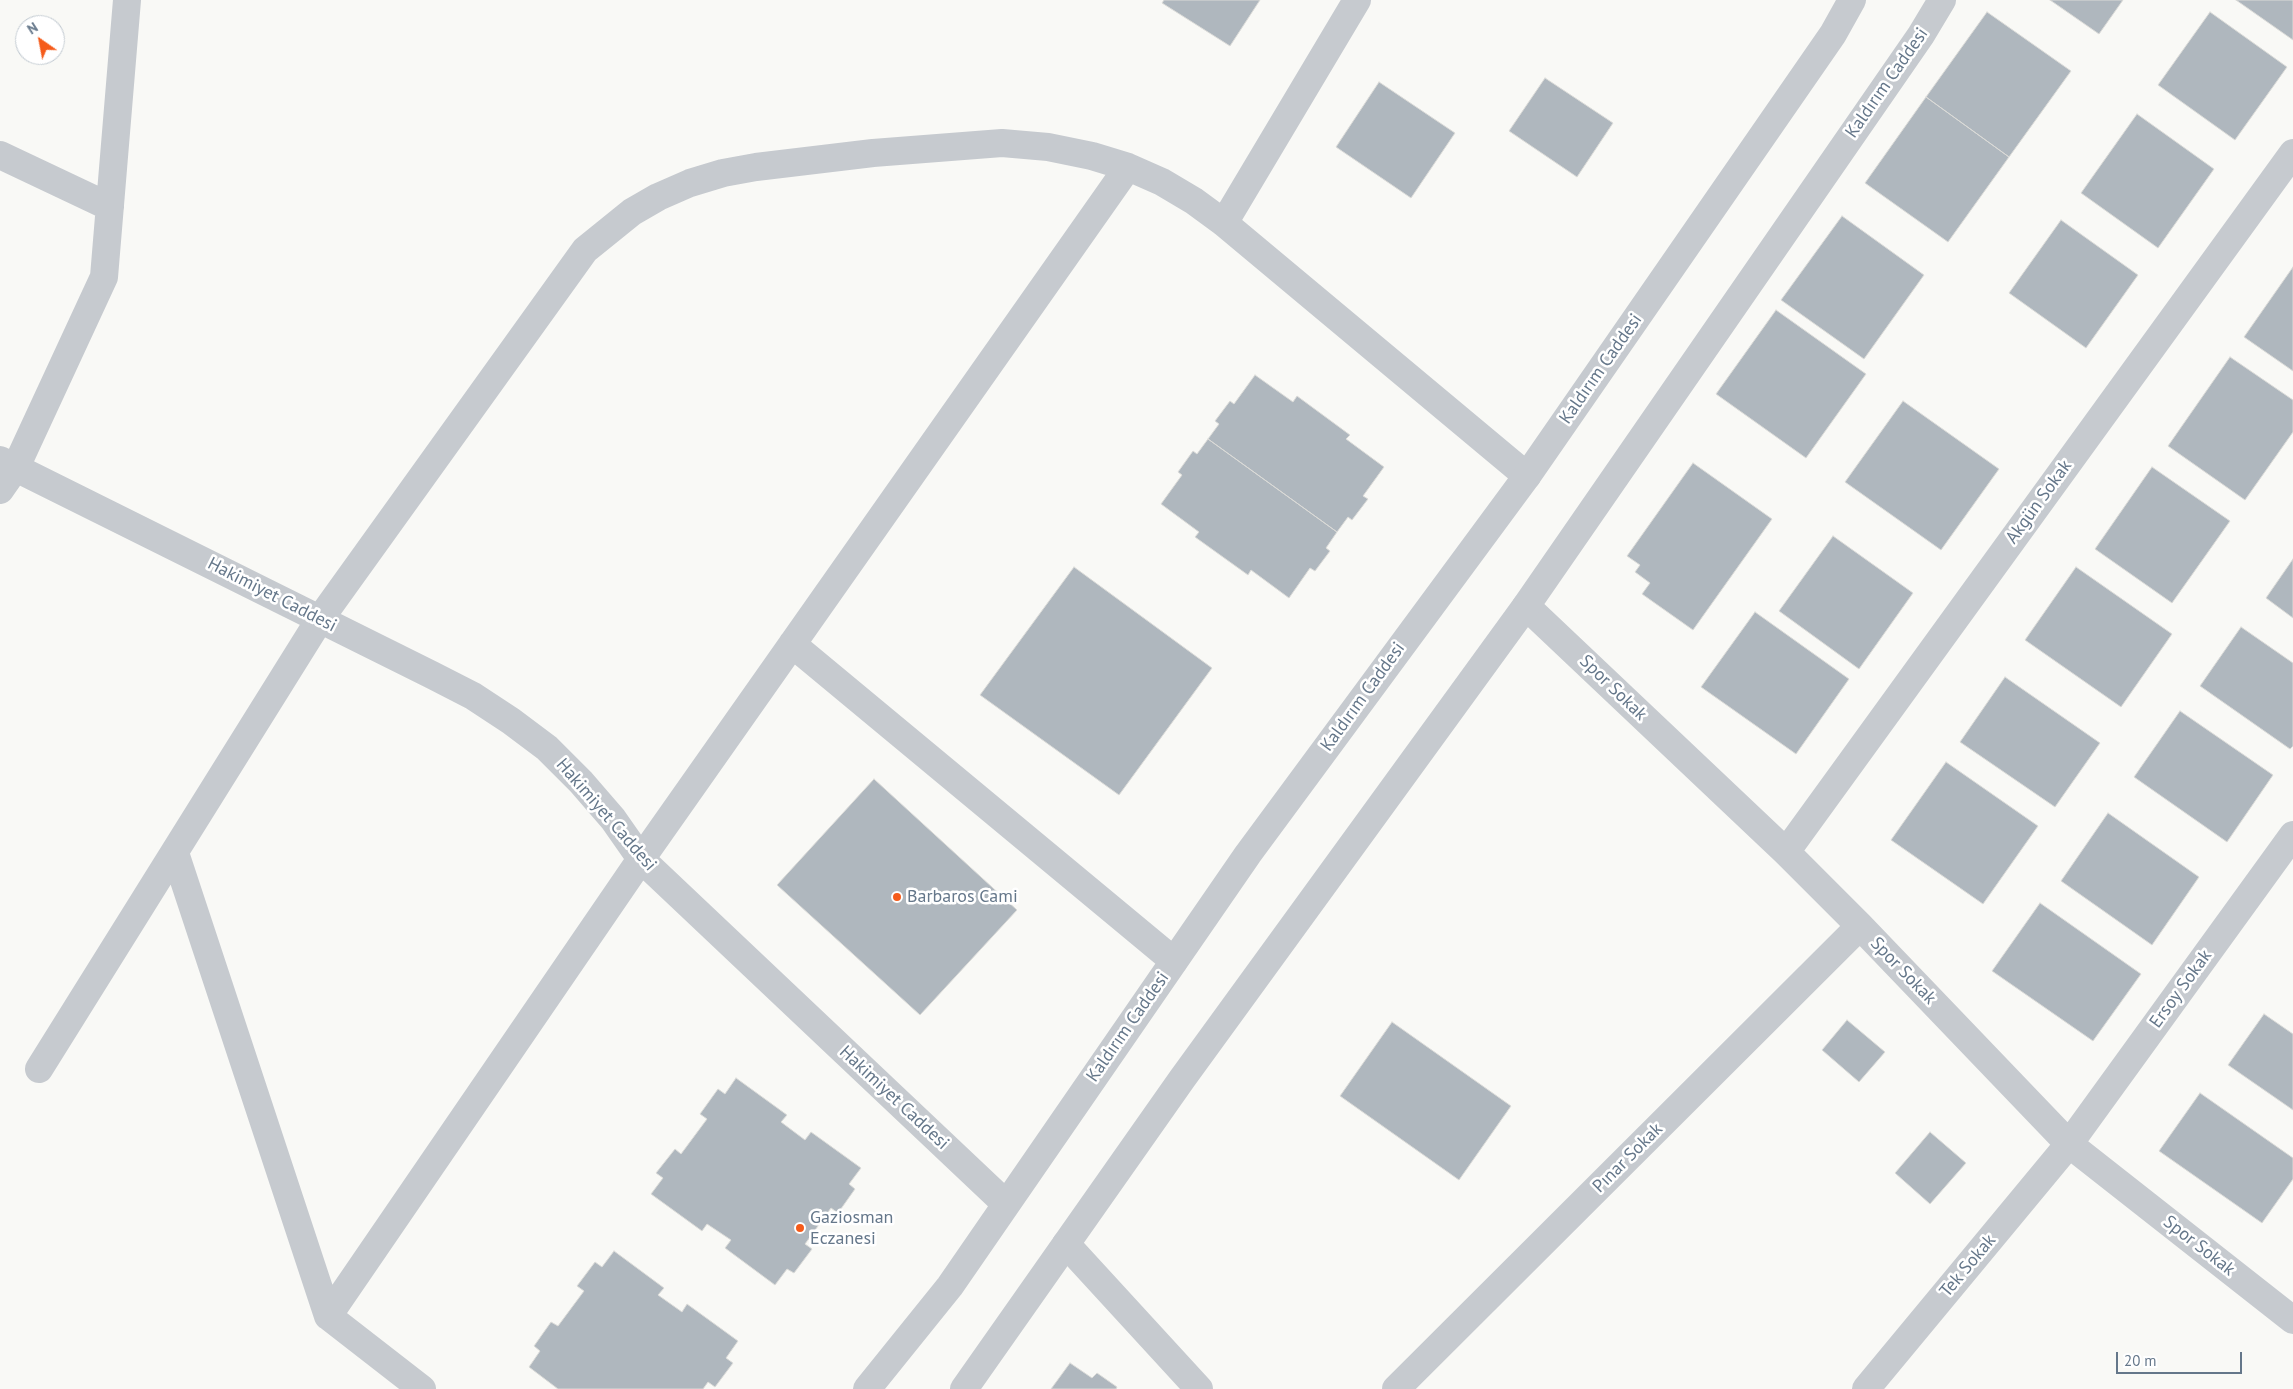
<!DOCTYPE html>
<meta charset="utf-8">
<style>
body{margin:0}
#map{position:relative;width:2293px;height:1389px;overflow:hidden;background:#f9f9f6;font-family:"PT Sans",sans-serif}
canvas{display:block}
.north{position:absolute;left:15px;top:15px;width:50px;height:50px;box-sizing:border-box;background:#fff;border:1px solid #c1c9d0;border-radius:50%;rotate:327deg;font-size:14px;font-weight:700;line-height:20px;text-align:center;color:#65778a}
.north::after{content:'';display:block;margin:auto;width:18px;height:22px;background:#f55b1a;clip-path:polygon(50% 0,100% 100%,50% 72%,0 100%)}
.scale{position:absolute;left:2116px;top:1352px;width:126px;height:22px;box-sizing:border-box;border:2px solid #65778a;border-top:0;padding-left:6px;font-size:15px;line-height:18px;white-space:nowrap;color:#65778a;-webkit-text-stroke:4px #fff;paint-order:stroke}
</style>
<div id="map">
<canvas width="2293" height="1389"></canvas>
<div class="north">N</div>
<div class="scale">20 m</div>
</div>
<script>
const ctx = document.querySelector('canvas').getContext('2d');
ctx.lineJoin = 'round';
function fill(path, color) {
  ctx.fillStyle = color;
  ctx.fill(path, 'evenodd');
}
function poly(rows) {
  const path = new Path2D();
  for (const r of rows) {
    path.moveTo(r[0], r[1]);
    for (let i = 2; i < r.length; i += 2) path.lineTo(r[i], r[i + 1]);
  }
  return path;
}
function trace(path, color, width, dash) {
  ctx.strokeStyle = color;
  ctx.lineWidth = width;
  ctx.lineCap = dash ? 'butt' : 'round';
  ctx.setLineDash(dash || []);
  ctx.stroke(path);
}
function write(font, color, halo, rows, align = 'center') {
  ctx.font = font + ' "PT Sans",sans-serif';
  ctx.lineWidth = 5;
  ctx.setLineDash([]);
  ctx.textBaseline = 'middle';
  ctx.strokeStyle = halo;
  ctx.fillStyle = color;
  for (const [text, x, y, turn = 0] of rows) {
    ctx.save();
    ctx.translate(x, y);
    ctx.rotate((+turn || 0) * Math.PI / 180);
    ctx.textAlign = isNaN(turn) ? turn : align;
    if (halo) ctx.strokeText(text, 0, 0);
    ctx.fillText(text, 0, 0);
    ctx.restore();
  }
}
const building = poly([
 [1164,0,1260,0,1230,46,1162,3,1164,0],
 [2050,0,2123,0,2099,34,2050,0],
 [2236,0,2293,0,2293,40,2236,0],
 [1987,12,2071,71,2009,157,1926,97,1987,12],
 [2210,12,2287,67,2235,140,2158,85,2210,12],
 [1545,78,1613,123,1577,177,1509,131,1545,78],
 [1379,82,1455,133,1411,198,1336,147,1379,82],
 [1926,97,2009,157,1948,242,1865,183,1926,97],
 [2137,114,2214,169,2158,248,2081,193,2137,114],
 [1842,216,1924,275,1864,359,1781,300,1842,216],
 [2061,220,2138,275,2086,348,2009,293,2061,220],
 [2293,267,2293,371,2244,337,2293,267],
 [1776,310,1866,374,1806,458,1716,394,1776,310],
 [2230,357,2293,400,2293,432,2245,500,2168,446,2230,357],
 [1255,375,1293,402,1297,396,1350,435,1346,439,1384,467,1363,496,1368,499,1352,520,1348,517,1337,532,1208,439,1219,424,1215,421,1230,401,1234,404,1255,375],
 [1903,401,1999,469,1941,550,1845,482,1903,401],
 [1208,439,1337,532,1326,548,1330,551,1315,571,1310,568,1289,598,1251,570,1248,575,1195,537,1199,532,1161,504,1182,475,1178,472,1193,451,1197,454,1208,439],
 [1693,463,1772,519,1693,630,1642,594,1650,583,1635,572,1640,565,1627,556,1693,463],
 [2152,467,2230,521,2172,603,2095,549,2152,467],
 [1833,536,1913,593,1859,669,1779,611,1833,536],
 [2293,559,2293,618,2266,598,2293,559],
 [1074,567,1212,668,1119,795,980,695,1074,567],
 [2076,567,2172,634,2121,707,2025,640,2076,567],
 [1755,612,1849,679,1796,754,1701,687,1755,612],
 [2241,627,2293,663,2293,746,2290,749,2200,686,2241,627],
 [2005,677,2100,743,2055,807,1960,742,2005,677],
 [2180,711,2273,775,2227,842,2134,777,2180,711],
 [1946,762,2038,826,1983,904,1891,840,1946,762],
 [874,779,1017,910,920,1015,777,885,874,779],
 [2108,813,2199,877,2152,945,2061,881,2108,813],
 [2040,903,2141,974,2093,1041,1992,971,2040,903],
 [2264,1014,2293,1034,2293,1110,2228,1065,2264,1014],
 [1847,1020,1885,1052,1859,1082,1822,1050,1847,1020],
 [1392,1022,1511,1106,1459,1180,1340,1096,1392,1022],
 [736,1078,787,1115,781,1122,805,1140,811,1132,861,1168,849,1184,855,1189,838,1213,831,1208,805,1244,812,1249,794,1273,787,1269,775,1285,725,1248,731,1240,707,1224,702,1231,651,1194,663,1178,656,1173,675,1149,681,1154,707,1119,700,1114,718,1089,725,1094,736,1078],
 [2200,1093,2293,1158,2293,1179,2262,1223,2159,1151,2200,1093],
 [1930,1132,1966,1163,1930,1204,1895,1173,1930,1132],
 [614,1251,664,1288,658,1295,682,1312,687,1304,738,1341,726,1358,733,1363,715,1387,708,1382,703,1389,558,1389,529,1367,540,1351,534,1346,551,1322,558,1326,584,1291,577,1286,595,1262,602,1267,614,1251],
 [1070,1363,1092,1378,1097,1373,1117,1387,1116,1389,1051,1389,1070,1363]
]);
fill(building, '#afb7be');
trace(building, '#dbdbd8', 1);
trace(poly([
 [0,155,110,207],
 [1224,223,1357,0],
 [0,460,432,675,473,696,511,721,547,748,581,782,613,819,641,859,1006,1204],
 [0,490,16,467,104,277,127,0],
 [1526,606,1786,852,1860,926,2069,1144,2293,1320],
 [792,644,1174,961],
 [1786,852,2293,153],
 [175,853,328,1316],
 [39,1069,320,619,585,250,632,212,658,197,690,183,723,173,756,167,873,153,1002,143,1048,147,1092,156,1128,167,1162,182,1194,201,1224,223,1527,476],
 [1066,1244,1199,1389],
 [422,1389,328,1316,641,859,1128,167],
 [1396,1389,1860,926],
 [1866,1389,2069,1144,2293,835]
]), '#c6cacf', 28);
trace(poly([
 [867,1389,950,1286,1248,854,1527,476,1833,34,1852,0],
 [964,1389,1182,1079,1526,606,1921,35,1942,0]
]), '#c6cacf', 28);
for (const [x, y, r, color] of [
 [897,897,5,"#f55b1a"],
 [800,1228,5,"#f55b1a"]
]) {
  const dot = new Path2D();
  dot.arc(x, y, r, 0, 2 * Math.PI);
  ctx.fillStyle = color;
  ctx.fill(dot);
  trace(dot, '#fff', 2);
}
write('18px', '#65778a', '#fff', [
 ["Kaldırım Caddesi",1887,83,-55],
 ["Kaldırım Caddesi",1601,369,-55],
 ["Akgün Sokak",2039,502,-54],
 ["Hakimiyet Caddesi",272,595,27],
 ["Spor Sokak",1613,688,44],
 ["Kaldırım Caddesi",1363,697,-54],
 ["Hakimiyet Caddesi",606,815,49],
 ["Spor Sokak",1903,971,46],
 ["Ersoy Sokak",2181,989,-54],
 ["Kaldırım Caddesi",1128,1027,-55],
 ["Hakimiyet Caddesi",894,1098,43],
 ["Pınar Sokak",1628,1158,-45],
 ["Spor Sokak",2199,1246,38],
 ["Tek Sokak",1968,1266,-50]
]);
write('18px', '#65778a', '#fff', [
 ["Barbaros Cami",907,897],
 ["Gaziosman",810,1218],
 ["Eczanesi",810,1239]
], 'left');
</script>
